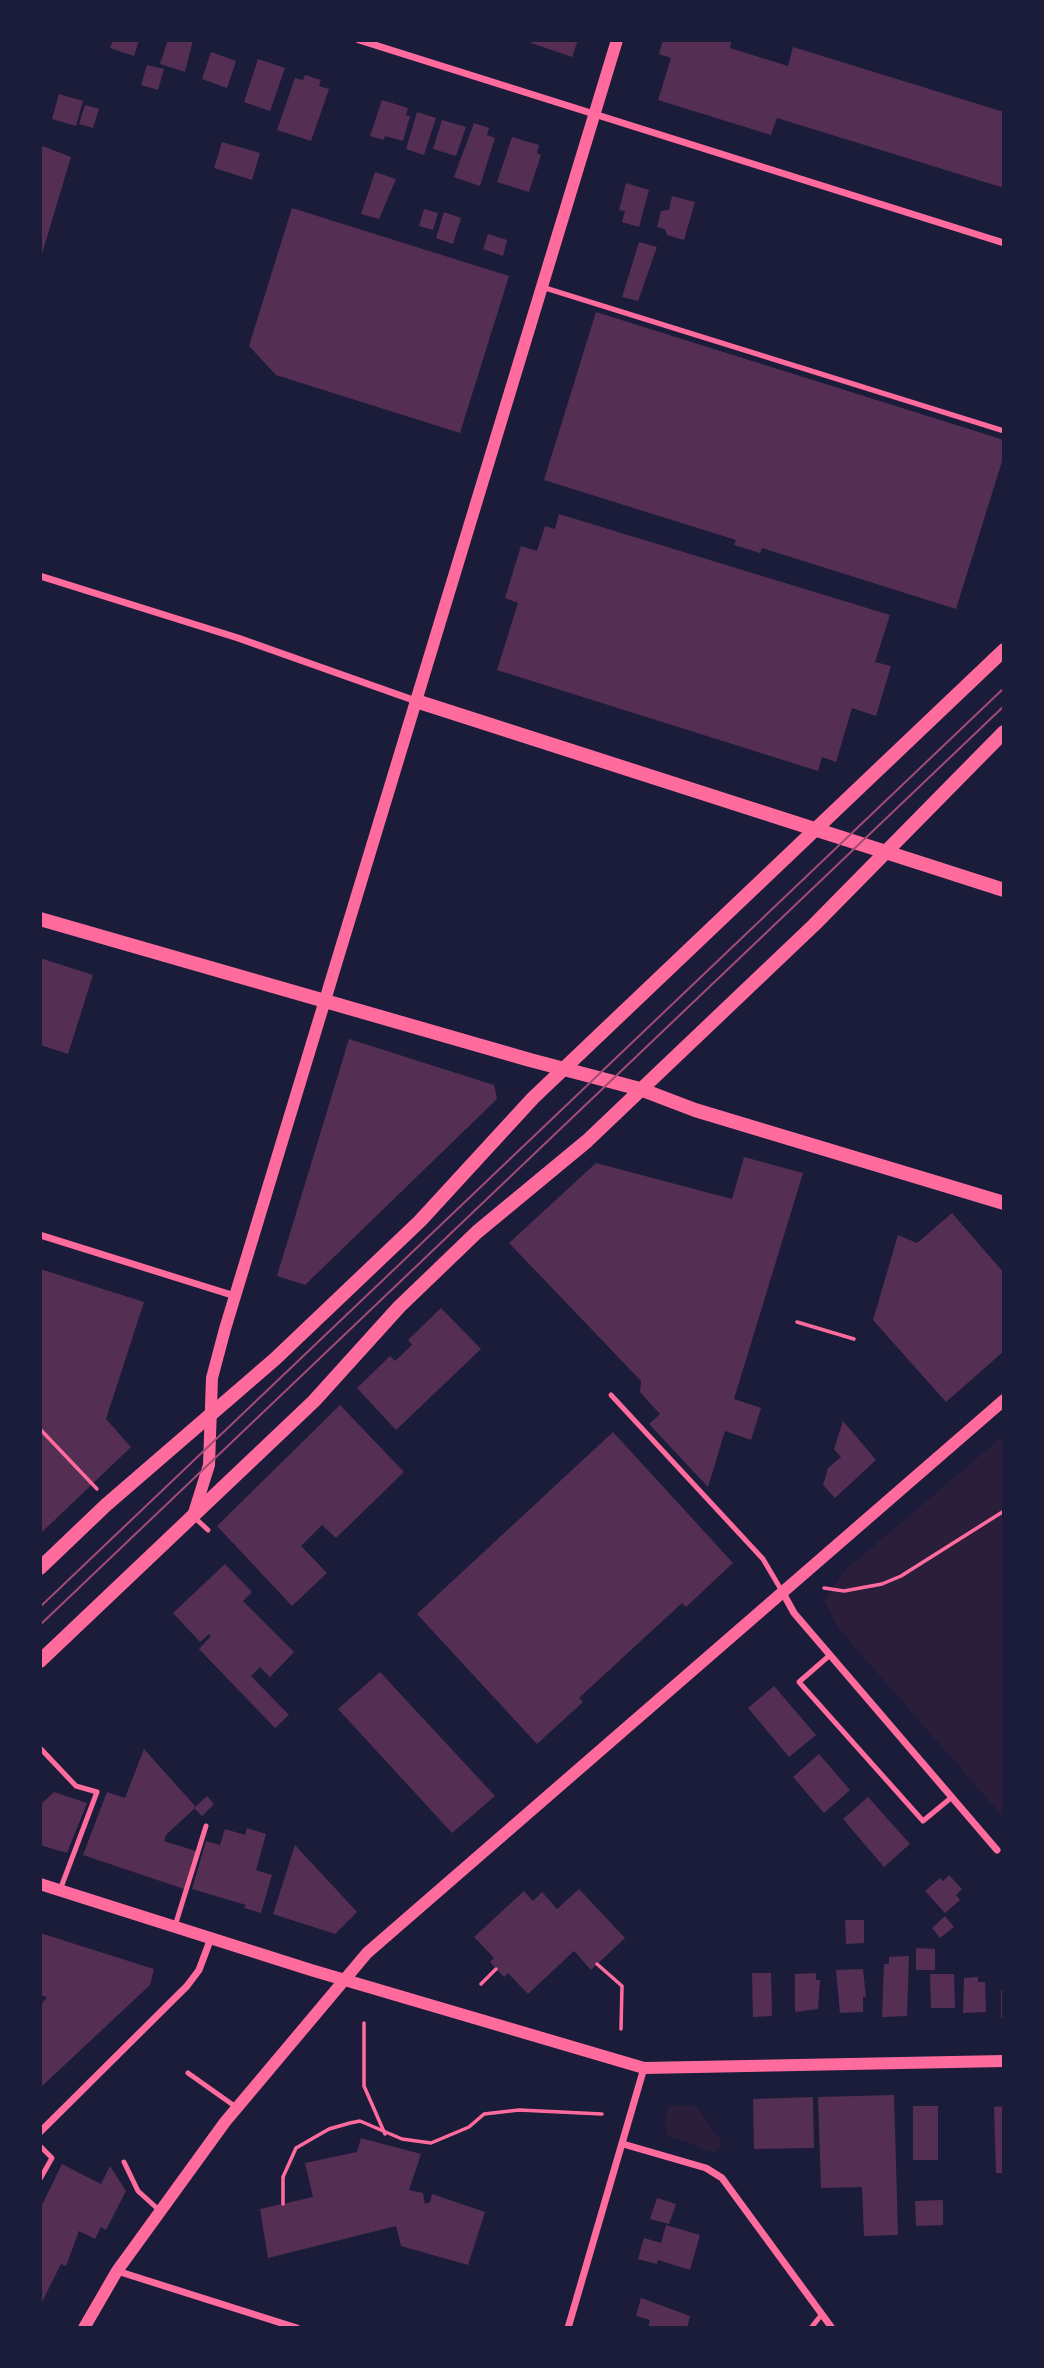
<!DOCTYPE html>
<style>
body{margin:0}
#map{position:relative;width:1044px;height:2368px;overflow:hidden;background:#1b1b3a;font-family:Arial,sans-serif}
canvas{display:block}
.frame{position:absolute;inset:0;border:42px solid #1b1b3a;pointer-events:none}
</style>
<div id="map">
<canvas width="1044" height="2368"></canvas>
<div class="frame"></div>
</div>
<script>
const ctx = document.querySelector('canvas').getContext('2d');
ctx.lineJoin = 'round';
function fill(path, color) {
  ctx.fillStyle = color;
  ctx.fill(path, 'evenodd');
}
function poly(rows) {
  const path = new Path2D();
  for (const r of rows) {
    path.moveTo(r[0], r[1]);
    for (let i = 2; i < r.length; i += 2) path.lineTo(r[i], r[i + 1]);
  }
  return path;
}
function trace(path, color, width, dash) {
  ctx.strokeStyle = color;
  ctx.lineWidth = width;
  ctx.lineCap = dash ? 'butt' : 'round';
  ctx.setLineDash(dash || []);
  ctx.stroke(path);
}
fill(poly([
 [1004,1435,1004,1818,838,1628,824,1600,843,1572],
 [695,2105,722,2142,718,2150,713,2152,668,2136,664,2126,668,2106]
]), '#2a1e3b');
fill(poly([
 [113,40,139,40,134,56,110,48],
 [168,40,193,40,185,72,160,64],
 [531,40,578,40,572,57,531,43],
 [663,40,732,40,730,48,788,66,793,47,1004,112,1004,188,777,118,771,135,658,100,671,58,659,54],
 [211,52,236,61,227,88,202,79],
 [258,59,285,68,270,111,244,102],
 [147,65,164,69,158,90,141,85],
 [305,75,321,80,319,86,329,89,311,141,277,130,295,78,303,80],
 [59,94,83,101,76,126,52,119],
 [382,100,408,108,406,115,410,116,403,141,385,136,384,140,370,136],
 [85,105,99,109,93,128,79,124],
 [417,112,436,118,424,155,406,149],
 [442,120,466,127,456,156,433,149],
 [474,123,489,128,487,135,495,138,480,186,454,177],
 [512,137,539,145,537,153,541,155,529,192,497,182],
 [222,142,260,153,252,180,214,168],
 [40,145,71,157,41,257,40,257],
 [375,172,396,179,379,219,361,214],
 [626,183,649,190,639,227,622,222,625,211,619,210],
 [672,196,695,202,684,240,667,235,665,229,657,227,661,211,669,210],
 [292,208,509,276,460,433,276,375,249,346],
 [424,209,438,213,433,230,419,226],
 [444,212,461,218,453,244,436,238],
 [488,234,507,240,503,256,483,249],
 [639,242,657,247,638,301,622,297],
 [596,312,1004,440,1004,455,956,609,762,548,760,553,734,545,736,540,544,480],
 [559,514,890,615,875,662,891,666,876,716,852,708,836,762,822,757,818,771,497,670,518,603,505,598,521,546,537,551,545,526,555,529],
 [40,958,93,975,68,1054,40,1045],
 [349,1039,494,1085,497,1099,305,1285,277,1276],
 [744,1157,803,1173,734,1399,761,1408,751,1440,725,1431,708,1487,649,1424,660,1414,640,1392,641,1381,509,1243,596,1163,732,1199],
 [952,1213,1004,1273,1004,1351,946,1402,873,1320,898,1235,917,1243],
 [40,1269,144,1302,106,1419,131,1447,40,1534],
 [441,1308,481,1349,396,1430,357,1388,390,1356,395,1361,412,1345,408,1340],
 [340,1405,404,1472,336,1538,322,1525,301,1546,327,1573,292,1606,217,1526],
 [843,1421,876,1460,835,1498,823,1485,828,1468,841,1457,834,1449],
 [613,1432,733,1563,686,1607,682,1603,579,1698,583,1702,537,1744,417,1614],
 [225,1564,252,1592,243,1601,294,1652,270,1677,260,1667,251,1676,289,1715,275,1728,199,1649,211,1636,209,1634,200,1642,173,1613],
 [380,1672,495,1796,452,1833,338,1709],
 [774,1686,816,1735,789,1757,748,1708],
 [144,1749,196,1807,166,1835,164,1841,196,1851,184,1889,83,1855,107,1792,125,1798],
 [819,1754,850,1790,824,1813,793,1777],
 [54,1792,87,1803,67,1853,40,1845,40,1805],
 [207,1796,214,1804,202,1816,194,1808],
 [868,1797,910,1844,884,1867,843,1819],
 [247,1828,266,1834,256,1870,272,1875,261,1913,244,1908,246,1905,192,1889,206,1841,220,1845,225,1829,245,1835],
 [295,1845,357,1912,335,1934,273,1914],
 [949,1875,962,1889,956,1895,960,1900,945,1913,925,1891,940,1878,943,1881],
 [579,1889,625,1938,591,1970,574,1951,528,1994,508,1973,504,1977,490,1962,494,1958,474,1937,524,1891,533,1901,542,1892,557,1909],
 [945,1916,954,1927,940,1938,932,1928],
 [845,1920,864,1920,864,1943,846,1944],
 [40,1933,154,1969,150,1985,40,2088,40,2006,47,1997,40,1995],
 [916,1948,935,1949,935,1970,916,1970],
 [909,1956,907,2016,882,2017,884,1964,889,1964,889,1957],
 [863,1969,866,1997,863,1997,863,2012,840,2013,836,1970],
 [752,1973,771,1973,772,2016,753,2017],
 [816,1973,816,1980,820,1980,818,2009,795,2012,795,1974],
 [930,1974,954,1974,955,2008,931,2008],
 [978,1977,978,1982,985,1982,986,2012,963,2013,964,1978],
 [1001,1990,1004,1990,1004,2018,1001,2018],
 [894,2095,898,2235,864,2236,862,2187,821,2188,818,2097],
 [813,2097,814,2148,754,2149,753,2099],
 [913,2106,938,2106,938,2160,913,2160],
 [1004,2106,1004,2173,996,2173,994,2107],
 [361,2138,421,2154,409,2190,423,2193,425,2204,430,2202,432,2194,485,2212,468,2265,401,2246,396,2226,268,2258,260,2209,313,2197,305,2163,357,2152],
 [62,2164,101,2184,110,2166,126,2191,106,2230,101,2227,95,2239,79,2231,66,2266,61,2264,40,2306,40,2209],
 [657,2198,676,2204,669,2224,650,2219],
 [943,2200,943,2225,916,2226,915,2201],
 [666,2225,700,2235,690,2270,658,2260,657,2264,638,2259,644,2238,661,2243],
 [641,2298,690,2316,687,2328,648,2328,650,2320,636,2316]
]), '#542f53');
trace(poly([
 [797,1322,854,1339],
 [40,1429,97,1489],
 [824,1588,844,1591,882,1584,901,1576,1004,1511],
 [597,1964,622,1986,621,2029],
 [481,1984,496,1969],
 [364,2023,364,2086,385,2134],
 [283,2204,283,2177,296,2148,329,2129,350,2123,360,2121,402,2139,431,2143,469,2127,484,2114,519,2110,602,2114]
]), '#ff6b9d', 3.5);
trace(poly([
 [542,287,1004,431],
 [611,1395,763,1559,783,1593],
 [195,1518,208,1530],
 [830,1655,799,1682,923,1821,952,1797],
 [40,1748,76,1786,97,1792,60,1890],
 [175,1926,206,1826],
 [188,2073,236,2107],
 [40,2146,52,2158,40,2179],
 [124,2162,138,2191,159,2210],
 [811,2328,822,2314]
]), '#ff6b9d', 5);
trace(poly([
 [359,40,1004,243],
 [40,576,238,638,416,701],
 [40,1235,235,1296],
 [783,1593,794,1613,997,1850],
 [40,2132,187,1986,199,1970,211,1938],
 [623,2144,706,2168,722,2178,832,2328],
 [117,2271,297,2328],
 [568,2328,644,2068]
]), '#ff6b9d', 7);
trace(poly([
 [193,1516,209,1465,212,1378,225,1329,617,40],
 [40,1884,311,1970,644,2068,1004,2061],
 [84,2328,117,2271,225,2122,367,1953,1004,1400]
]), '#ff6b9d', 12);
trace(poly([
 [416,701,1004,890],
 [40,919,530,1060,640,1089,695,1110,1004,1203],
 [40,1568,106,1505,275,1359,420,1221,533,1098,1004,650],
 [40,1661,314,1401,399,1307,477,1232,587,1141,814,925,1004,732]
]), '#ff6b9d', 14);
trace(poly([
 [40,1607,1004,688],
 [40,1625,1004,706]
]), '#a44b75', 2);
</script>
